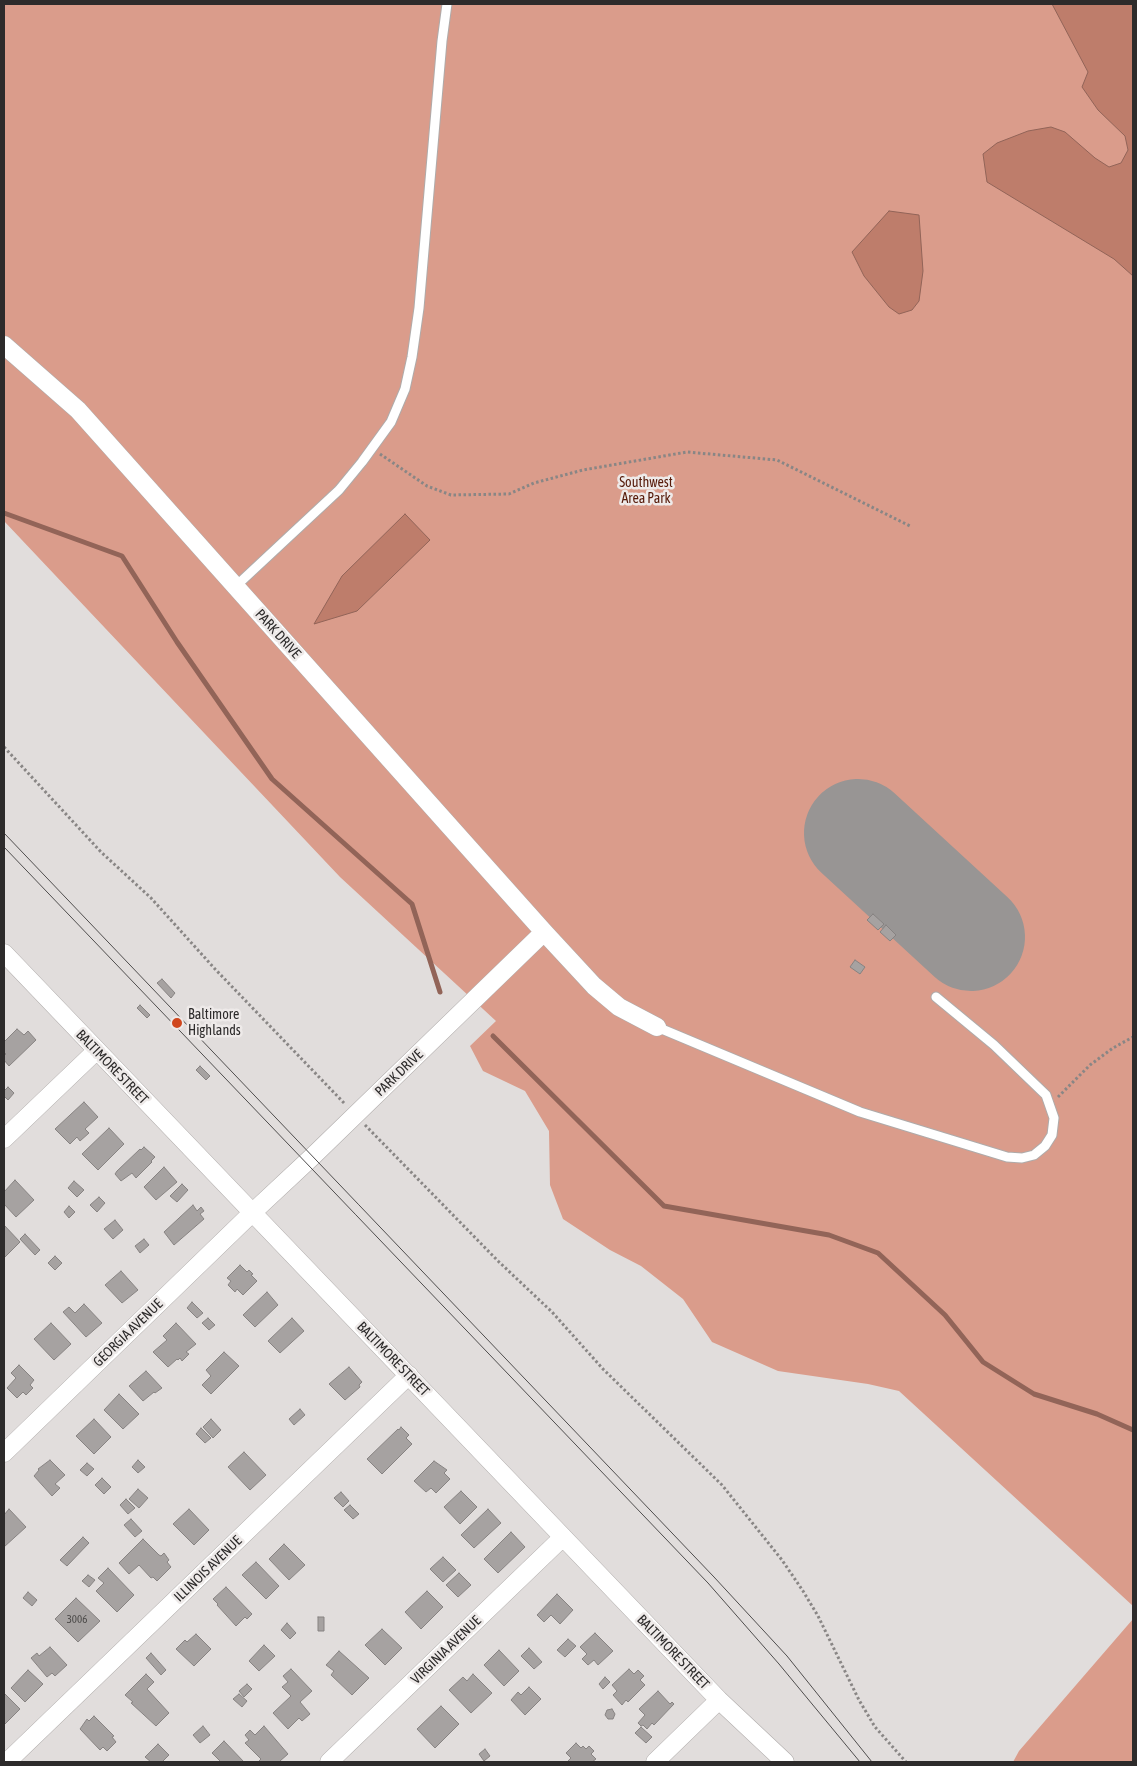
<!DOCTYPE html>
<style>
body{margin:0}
#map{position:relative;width:1137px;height:1766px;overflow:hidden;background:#e1dddc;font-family:"Asap Condensed",sans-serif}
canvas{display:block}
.frame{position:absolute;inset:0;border:5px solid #2d2b2b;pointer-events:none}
</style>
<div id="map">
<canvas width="1137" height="1766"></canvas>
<div class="frame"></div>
</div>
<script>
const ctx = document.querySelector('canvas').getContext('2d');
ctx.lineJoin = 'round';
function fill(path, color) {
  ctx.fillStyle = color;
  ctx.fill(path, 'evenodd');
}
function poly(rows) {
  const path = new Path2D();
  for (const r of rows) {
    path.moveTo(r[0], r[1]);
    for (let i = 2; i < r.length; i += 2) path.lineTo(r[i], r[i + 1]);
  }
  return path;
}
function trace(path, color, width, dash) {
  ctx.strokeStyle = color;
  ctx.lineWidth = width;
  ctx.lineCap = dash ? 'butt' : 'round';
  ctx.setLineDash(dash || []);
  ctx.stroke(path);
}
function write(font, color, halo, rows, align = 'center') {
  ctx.font = font + ' "Asap Condensed",sans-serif';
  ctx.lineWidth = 5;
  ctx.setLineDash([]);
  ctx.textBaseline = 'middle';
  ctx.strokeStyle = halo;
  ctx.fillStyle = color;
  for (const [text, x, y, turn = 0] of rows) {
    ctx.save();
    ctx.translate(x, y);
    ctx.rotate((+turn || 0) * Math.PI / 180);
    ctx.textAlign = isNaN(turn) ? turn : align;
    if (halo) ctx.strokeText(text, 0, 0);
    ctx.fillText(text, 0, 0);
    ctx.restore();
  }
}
fill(poly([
 [4,4,1133,4,1133,1606,899,1391,868,1384,778,1371,712,1342,683,1299,641,1266,610,1250,563,1219,550,1185,549,1131,525,1091,483,1071,470,1046,496,1021,340,877,4,521],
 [1133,1619,1133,1762,1013,1762,1019,1751]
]), '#da9c8b');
const water = poly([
 [1052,4,1133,4,1133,276,1114,259,987,182,983,154,997,143,1028,131,1051,127,1065,132,1095,158,1109,167,1121,163,1128,150,1125,136,1098,110,1082,87,1088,72,1052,4],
 [889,211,919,215,923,271,919,301,912,310,899,314,889,307,864,276,852,252,889,211],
 [405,514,430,540,357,611,314,624,342,576,405,514]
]);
fill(water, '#be7d6b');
trace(water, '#926458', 1);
trace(poly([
 [4,513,122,556,177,642,272,779,412,904,440,992],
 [493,1036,664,1206,829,1235,878,1253,945,1315,983,1362,1034,1394,1097,1414,1133,1430]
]), '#926458', 5);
trace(poly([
 [858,833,971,937]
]), '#989594', 108);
const building = poly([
 [873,914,884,924,878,930,867,920,873,914],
 [886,925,896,935,890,941,880,932,886,925],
 [855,960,865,967,860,974,850,967,855,960],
 [162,979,175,993,171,998,157,983,162,979],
 [140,1005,150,1015,147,1018,137,1008,140,1005],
 [17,1029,24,1035,28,1031,36,1040,9,1066,4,1060,4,1056,6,1054,4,1052,4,1042,17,1029],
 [200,1066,210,1076,206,1080,196,1070,200,1066],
 [8,1087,14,1093,8,1100,4,1096,4,1091,8,1087],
 [84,1102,98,1117,85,1129,89,1133,80,1141,77,1137,70,1144,55,1129,84,1102],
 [109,1128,124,1144,98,1170,82,1154,109,1128],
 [144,1147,155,1157,151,1161,152,1162,136,1178,132,1173,121,1181,115,1174,117,1171,140,1149,141,1150,144,1147],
 [164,1167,177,1182,156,1200,144,1187,164,1167],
 [15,1180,34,1200,16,1217,4,1204,4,1192,15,1180],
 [74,1181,84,1190,77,1197,68,1188,74,1181],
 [182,1184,188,1190,177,1202,170,1196,182,1184],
 [99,1197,105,1203,97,1212,90,1205,99,1197],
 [193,1205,197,1211,201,1207,204,1211,200,1214,204,1219,174,1245,164,1232,193,1205],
 [69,1206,75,1212,69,1218,64,1212,69,1206],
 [115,1220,123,1230,113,1239,104,1229,115,1220],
 [4,1225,20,1242,4,1258,4,1225],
 [25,1234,40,1250,35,1255,20,1239,25,1234],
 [144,1239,149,1245,140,1253,135,1246,144,1239],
 [55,1256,62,1263,55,1270,48,1263,55,1256],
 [240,1265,247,1272,249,1270,253,1274,251,1275,257,1281,243,1295,237,1289,235,1292,228,1285,231,1281,227,1278,240,1265],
 [121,1271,138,1290,122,1303,105,1285,121,1271],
 [267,1292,278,1305,255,1327,243,1315,267,1292],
 [192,1302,203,1313,197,1318,187,1308,192,1302],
 [84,1304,102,1323,86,1337,63,1312,69,1307,75,1313,84,1304],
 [208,1318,215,1325,209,1330,202,1323,208,1318],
 [292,1318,304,1331,280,1353,268,1341,292,1318],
 [51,1323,71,1344,54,1360,34,1339,51,1323],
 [176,1323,196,1344,186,1352,189,1354,182,1361,180,1358,178,1360,177,1359,168,1367,153,1352,167,1340,163,1336,176,1323],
 [224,1352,239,1366,211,1394,202,1385,211,1376,206,1370,224,1352],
 [19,1365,34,1380,30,1385,33,1388,26,1395,23,1392,17,1398,7,1388,16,1378,11,1373,19,1365],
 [349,1367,362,1382,359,1385,360,1387,345,1400,329,1384,349,1367],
 [146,1371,162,1388,155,1393,154,1392,143,1401,129,1386,146,1371],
 [119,1394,139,1414,123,1429,104,1410,119,1394],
 [300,1409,305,1415,294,1425,289,1419,300,1409],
 [94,1419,111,1437,94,1454,76,1436,94,1419],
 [211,1419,221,1430,213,1438,203,1427,211,1419],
 [401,1427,409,1435,406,1438,412,1444,382,1474,367,1459,398,1429,399,1430,401,1427],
 [201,1428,211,1438,205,1443,196,1434,201,1428],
 [244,1452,266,1475,250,1490,228,1467,244,1452],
 [50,1460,65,1475,55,1484,60,1488,52,1496,34,1476,39,1470,38,1469,50,1460],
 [138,1460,145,1467,138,1473,132,1467,138,1460],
 [434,1461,447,1470,444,1473,450,1479,436,1493,431,1488,426,1492,414,1481,434,1461],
 [87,1463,94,1469,87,1476,80,1470,87,1463],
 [102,1478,111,1487,104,1494,95,1485,102,1478],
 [138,1489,148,1498,139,1508,129,1499,138,1489],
 [461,1491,477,1507,460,1524,444,1507,461,1491],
 [341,1492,349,1501,343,1507,334,1498,341,1492],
 [126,1499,135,1508,128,1514,120,1505,126,1499],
 [350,1505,359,1514,353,1519,344,1510,350,1505],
 [9,1509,26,1527,4,1547,4,1515,9,1509],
 [189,1509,209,1530,194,1545,173,1524,189,1509],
 [488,1509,501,1523,474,1548,461,1535,488,1509],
 [131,1519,142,1531,135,1537,124,1525,131,1519],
 [511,1532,525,1547,498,1573,484,1559,511,1532],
 [83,1537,89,1543,67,1566,60,1560,83,1537],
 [143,1539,159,1555,161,1556,164,1553,169,1560,167,1562,171,1567,157,1581,153,1577,151,1578,139,1565,129,1574,119,1563,143,1539],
 [284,1544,305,1565,289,1580,269,1559,284,1544],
 [443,1557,456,1570,443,1582,430,1569,443,1557],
 [256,1562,279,1586,266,1599,242,1575,256,1562],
 [108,1568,134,1595,117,1612,96,1591,104,1583,98,1578,108,1568],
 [459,1573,471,1585,458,1597,446,1585,459,1573],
 [88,1575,95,1580,89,1587,82,1581,88,1575],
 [226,1587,252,1614,247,1619,245,1617,236,1626,217,1605,218,1604,213,1599,226,1587],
 [427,1591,443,1607,421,1629,405,1612,427,1591],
 [28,1592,37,1600,32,1606,23,1598,28,1592],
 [557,1594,573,1610,560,1624,551,1615,544,1622,537,1615,557,1594],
 [76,1598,100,1621,78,1642,55,1619,76,1598],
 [318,1617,324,1617,324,1631,318,1631,318,1617],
 [287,1623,296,1633,290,1639,281,1630,287,1623],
 [382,1629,402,1648,385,1665,365,1645,382,1629],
 [595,1633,613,1651,598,1665,594,1660,588,1665,582,1659,587,1654,580,1647,595,1633],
 [196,1634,211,1649,194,1666,176,1649,185,1640,187,1642,196,1634],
 [568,1639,576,1646,565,1657,557,1650,568,1639],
 [264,1645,275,1656,259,1671,249,1661,264,1645],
 [50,1647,67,1665,55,1676,52,1673,47,1677,31,1658,37,1653,39,1656,50,1647],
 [529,1648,542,1662,534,1669,521,1656,529,1648],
 [499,1650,519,1671,504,1686,484,1665,499,1650],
 [339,1651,369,1678,352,1695,331,1675,334,1671,326,1665,339,1651],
 [151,1653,166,1670,161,1675,146,1658,151,1653],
 [291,1669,312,1691,300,1702,310,1714,302,1721,299,1718,288,1729,273,1713,291,1696,282,1687,288,1682,283,1676,291,1669],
 [629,1669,634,1674,638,1670,644,1676,640,1680,645,1685,628,1702,626,1700,622,1705,613,1695,617,1691,612,1685,629,1669],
 [28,1670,43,1684,25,1702,11,1688,28,1670],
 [146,1674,154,1682,147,1689,169,1713,156,1726,131,1703,133,1702,125,1695,146,1674],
 [473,1674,492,1693,471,1713,449,1690,463,1677,467,1681,473,1674],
 [605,1677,610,1682,603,1689,599,1684,605,1677],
 [247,1684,252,1689,244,1697,239,1691,247,1684],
 [529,1687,541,1699,525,1715,511,1700,518,1692,521,1695,529,1687],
 [658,1691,670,1704,672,1702,674,1704,654,1725,652,1723,647,1729,643,1725,641,1726,638,1723,645,1715,639,1709,658,1691],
 [4,1693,20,1709,5,1724,4,1722,4,1693],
 [239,1694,247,1701,242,1707,233,1699,239,1694],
 [441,1706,459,1724,435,1748,417,1729,441,1706],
 [612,1709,615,1714,613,1719,608,1719,605,1715,607,1710,612,1709],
 [94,1716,114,1736,112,1737,116,1742,107,1751,103,1747,100,1750,80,1729,87,1719,89,1721,94,1716],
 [203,1726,210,1735,200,1743,193,1735,203,1726],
 [264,1726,288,1754,280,1761,281,1762,258,1762,261,1759,245,1743,249,1740,245,1735,250,1730,255,1735,264,1726],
 [641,1727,652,1737,646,1743,635,1733,641,1727],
 [224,1741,244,1762,221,1762,212,1753,224,1741],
 [576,1743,581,1748,583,1746,586,1749,589,1746,594,1751,591,1754,596,1759,592,1762,570,1762,568,1761,571,1758,566,1753,576,1743],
 [158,1744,169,1755,162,1762,151,1762,145,1757,158,1744],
 [485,1749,490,1756,484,1761,479,1754,485,1749]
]);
fill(building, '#a6a2a1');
trace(building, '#878382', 1);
const service = poly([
 [236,586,339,490,362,462,391,422,405,389,412,357,419,308,442,41,447,4],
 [657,1027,860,1112,1007,1157,1022,1158,1034,1155,1045,1146,1052,1135,1054,1118,1046,1095,994,1045,936,997]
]);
const minor = poly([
 [4,345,78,410,544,932,594,986,619,1007,657,1027],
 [4,953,719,1700,785,1762],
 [4,1139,96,1051],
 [4,1453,253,1212,313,1156,544,932],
 [7,1762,409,1375],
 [329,1762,563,1537],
 [655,1762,719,1700]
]);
trace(service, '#afabaa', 11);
trace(minor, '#afabaa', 19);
trace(poly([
 [380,454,427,486,451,495,509,494,534,483,583,470,687,452,777,460,910,526],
 [4,747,101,852,151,898,215,969,345,1104],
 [1058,1097,1090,1065,1113,1048,1133,1037],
 [365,1125,498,1261,552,1312,603,1369,722,1485,782,1560,803,1591,818,1616,859,1700,875,1727,906,1762]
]), '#898685', 3, [2.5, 2.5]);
trace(service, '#fff', 9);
trace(minor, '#fff', 18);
trace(poly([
 [4,833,714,1577,787,1656,872,1762],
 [4,847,708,1583,779,1664,860,1762]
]), '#4f4d4d', 1);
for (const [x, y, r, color] of [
 [177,1023,6,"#d0471e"]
]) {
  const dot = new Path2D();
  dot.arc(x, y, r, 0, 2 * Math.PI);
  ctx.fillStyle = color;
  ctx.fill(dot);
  trace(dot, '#eeeae9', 2);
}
write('11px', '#4b4948', null, [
 ["3006",77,1620]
]);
write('14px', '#561a09', '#eeeae9', [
 ["Southwest",646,483],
 ["Area Park",646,499]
]);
write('14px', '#2d2b2b', '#eeeae9', [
 ["PARK DRIVE",278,634,48],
 ["BALTIMORE STREET",112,1067,46],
 ["PARK DRIVE",399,1073,-44],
 ["GEORGIA AVENUE",128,1333,-44],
 ["BALTIMORE STREET",393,1359,46],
 ["ILLINOIS AVENUE",208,1569,-44],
 ["VIRGINIA AVENUE",446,1650,-44],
 ["BALTIMORE STREET",673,1652,46]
]);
write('14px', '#2d2b2b', '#eeeae9', [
 ["Baltimore",188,1015],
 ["Highlands",188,1031]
], 'left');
</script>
